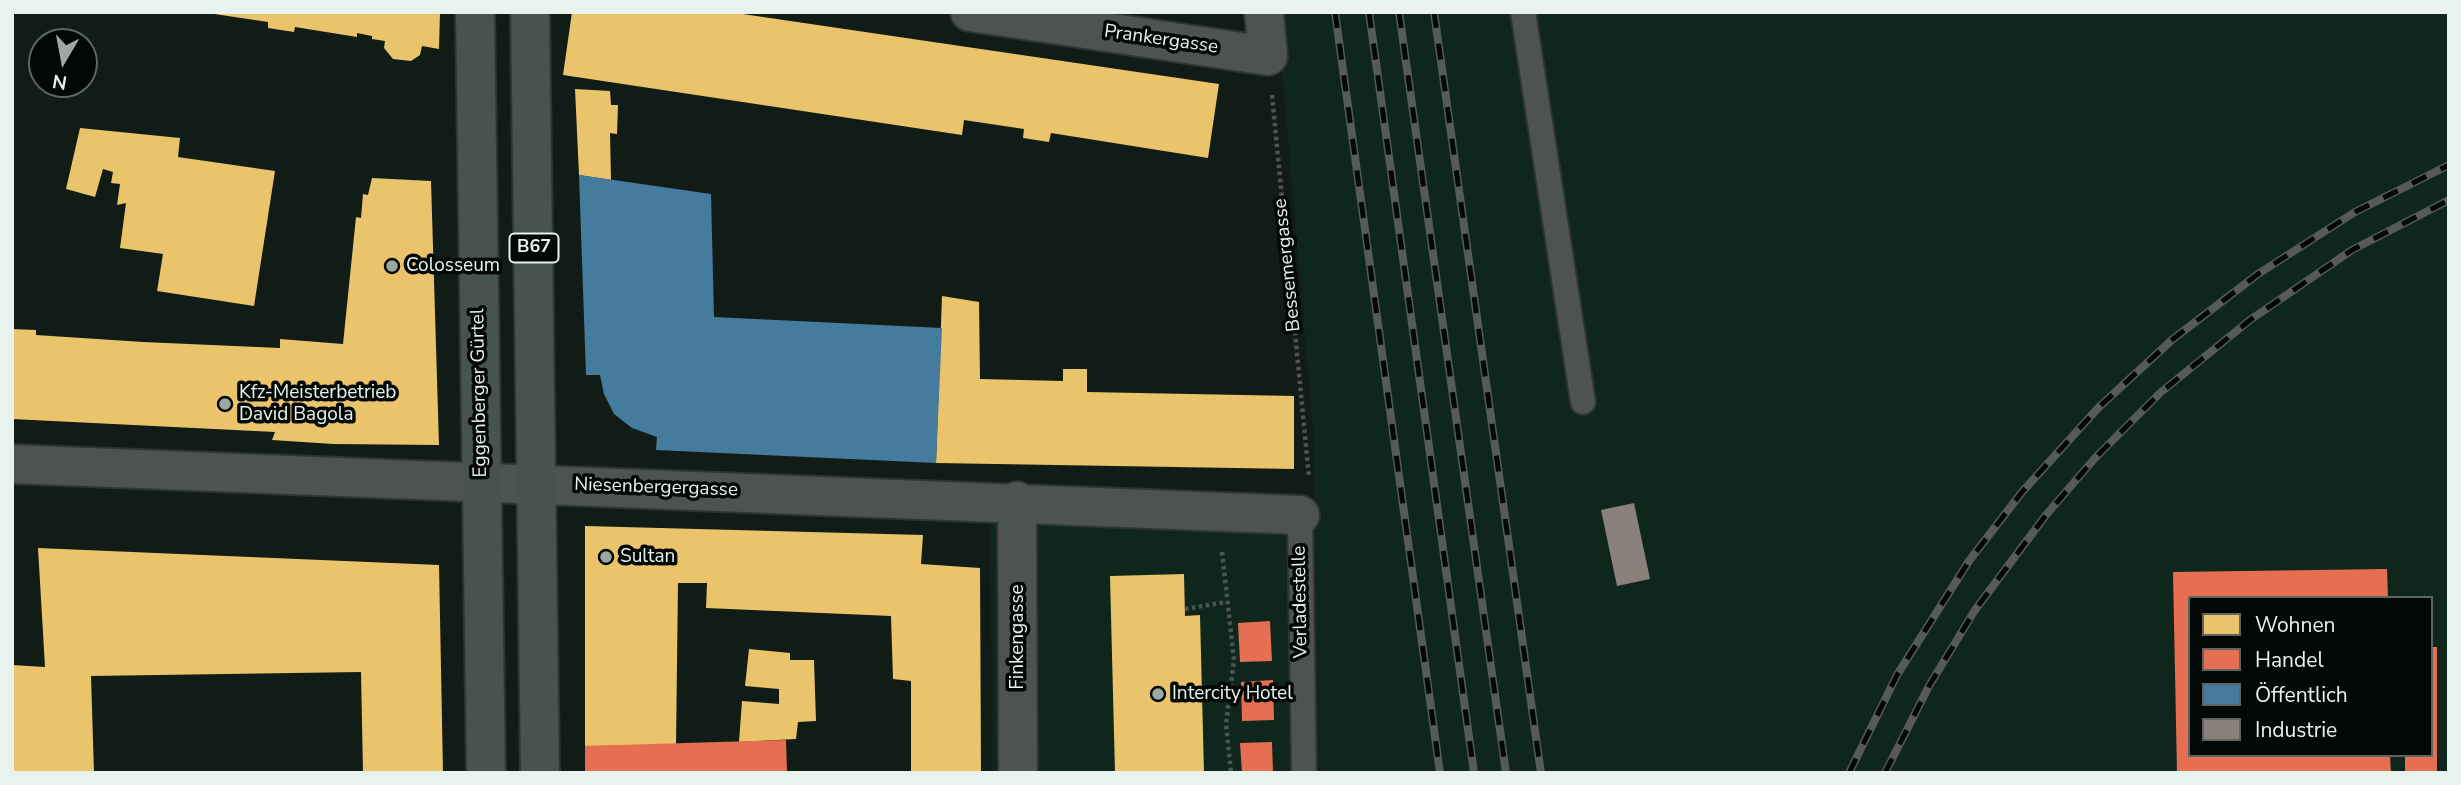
<!DOCTYPE html>
<meta charset="utf-8">
<style>
body{margin:0}
#map{position:relative;width:2461px;height:785px;overflow:hidden;background:#121c17;font-family:"Nunito Sans",sans-serif}
canvas{display:block}
.frame{position:absolute;inset:0;border:14px solid #e8f3ee;pointer-events:none}
.legend{position:absolute;left:2188px;top:596px;width:245px;height:161px;box-sizing:border-box;background:#030705;border:2px solid #5f6562;margin:0;padding:9px 12px;list-style:none;font-size:21px;color:#e8f3ee}
.legend li{display:flex;align-items:center;gap:14px;height:35px}
.legend b{width:35px;border:2px solid #5f6562}
.north{position:absolute;left:28px;top:28px;width:70px;height:70px;box-sizing:border-box;background:#030705;border:2px solid #5f6562;border-radius:50%;rotate:190deg;font-size:19px;font-weight:700;line-height:28px;text-align:center;color:#e8f3ee}
.north::after{content:'';display:block;margin:auto;width:24px;height:32px;background:#9da8a3;clip-path:polygon(50% 0,100% 100%,50% 72%,0 100%)}
</style>
<div id="map">
<canvas width="2461" height="785"></canvas>
<div class="frame"></div>
<ul class="legend">
<li><b style="height:19px;background:#e9c46a"></b>Wohnen</li>
<li><b style="height:19px;background:#e76f51"></b>Handel</li>
<li><b style="height:19px;background:#457b9d"></b>Öffentlich</li>
<li><b style="height:19px;background:#8a817c"></b>Industrie</li>
</ul>
<div class="north">N</div>
</div>
<script>
const ctx = document.querySelector('canvas').getContext('2d');
ctx.lineJoin = 'round';
function fill(path, color) {
  ctx.fillStyle = color;
  ctx.fill(path, 'evenodd');
}
function poly(rows) {
  const path = new Path2D();
  for (const r of rows) {
    path.moveTo(r[0], r[1]);
    for (let i = 2; i < r.length; i += 2) path.lineTo(r[i], r[i + 1]);
  }
  return path;
}
function trace(path, color, width, dash) {
  ctx.strokeStyle = color;
  ctx.lineWidth = width;
  ctx.lineCap = dash ? 'butt' : 'round';
  ctx.setLineDash(dash || []);
  ctx.stroke(path);
}
function write(font, color, halo, rows, align = 'center') {
  ctx.font = font + ' "Nunito Sans",sans-serif';
  ctx.lineWidth = 7;
  ctx.setLineDash([]);
  ctx.textBaseline = 'middle';
  ctx.strokeStyle = halo;
  ctx.fillStyle = color;
  for (const [text, x, y, turn = 0] of rows) {
    ctx.save();
    ctx.translate(x, y);
    ctx.rotate((+turn || 0) * Math.PI / 180);
    ctx.textAlign = isNaN(turn) ? turn : align;
    if (halo) ctx.strokeText(text, 0, 0);
    ctx.fillText(text, 0, 0);
    ctx.restore();
  }
}
fill(poly([
 [1277,12,2449,12,2449,773,992,773,990,484,1315,499,1313,430],
 [2190,598,2431,598,2431,755,2190,755]
]), '#0f261c');
fill(poly([
 [201,12,440,12,439,49,422,46,420,55,411,61,393,59,384,48,385,41,372,39,372,36,357,33,357,37,295,27,294,32,268,28,268,22],
 [572,12,729,12,1219,84,1208,158,1051,133,1049,142,1023,138,1024,129,964,120,962,135,563,75],
 [575,89,610,91,611,105,618,105,617,134,610,133,611,180,579,175],
 [80,128,180,138,178,157,275,171,254,306,157,291,163,254,120,248,126,203,117,205,120,184,111,183,113,172,103,169,95,197,66,189],
 [372,178,431,181,439,445,333,444,272,440,275,432,12,419,12,329,36,330,36,335,143,342,280,348,280,339,343,344,356,217,361,218,363,194,368,195],
 [942,296,979,302,980,379,1063,381,1063,369,1087,369,1087,392,1294,396,1294,469,936,463],
 [585,526,923,535,921,564,980,568,981,773,911,773,911,681,893,679,891,616,706,608,707,583,678,583,676,745,585,746],
 [38,548,439,565,443,773,363,773,361,672,91,676,94,773,12,773,12,665,45,667],
 [1184,574,1185,616,1200,615,1204,773,1115,773,1110,576],
 [749,649,790,653,790,660,814,660,816,721,798,722,796,739,739,742,742,701,779,704,779,689,745,686]
]), '#e9c46a');
fill(poly([
 [2387,569,2388,598,2190,598,2190,755,2390,755,2391,773,2177,773,2173,572],
 [1270,621,1272,661,1240,662,1238,623],
 [2431,647,2437,647,2437,773,2405,773,2405,755,2431,755],
 [1273,680,1274,720,1242,721,1241,682],
 [786,740,787,773,585,773,585,746],
 [1272,742,1273,773,1242,773,1240,743]
]), '#e76f51');
fill(poly([
 [579,175,711,194,714,317,942,328,936,463,656,450,657,437,632,428,614,414,604,394,600,375,586,375]
]), '#457b9d');
fill(poly([
 [1634,503,1650,579,1617,586,1601,510]
]), '#8a817c');
const lane = poly([
 [1523,12,1583,402],
 [1300,515,1304,773]
]);
const street = poly([
 [970,12,1268,56,1264,12],
 [12,464,1300,515],
 [1017,501,1018,773]
]);
const primary = poly([
 [475,12,486,773],
 [530,12,540,773]
]);
trace(lane, '#2e3431', 28);
trace(street, '#2e3431', 42);
trace(primary, '#2e3431', 42);
trace(poly([
 [1272,95,1309,477],
 [1222,552,1234,660,1226,724,1231,773],
 [1185,609,1226,602]
]), '#4d5451', 4.5, [3.5, 3.5]);
trace(lane, '#4d5350', 24);
trace(street, '#4d5350', 38);
trace(primary, '#465350', 38);
const rail = poly([
 [1335,12,1440,773],
 [1369,12,1474,773],
 [1399,12,1506,773],
 [1434,12,1541,773],
 [1849,773,1897,675,1969,561,2022,492,2098,408,2173,339,2258,274,2355,212,2449,165],
 [1885,773,1929,686,1975,610,2046,515,2095,458,2160,393,2250,320,2352,250,2449,200]
]);
trace(rail, '#555c58', 8);
trace(rail, '#030705', 5, [16]);
for (const [x, y, r, color] of [
 [392,266,7,"#9da8a3"],
 [225,404,7,"#9da8a3"],
 [606,557,7,"#9da8a3"],
 [1158,694,7,"#9da8a3"]
]) {
  const dot = new Path2D();
  dot.arc(x, y, r, 0, 2 * Math.PI);
  ctx.fillStyle = color;
  ctx.fill(dot);
  trace(dot, '#030705', 2.5);
}
for (const [x, y, w] of [
 [534,248,49]
]) {
  const box = new Path2D();
  box.roundRect(x - w / 2, y - 14.5, w, 29, 5);
  ctx.fillStyle = '#030705';
  ctx.fill(box);
  trace(box, '#e8f3ee', 2);
}
write('bold 18px', '#e8f3ee', null, [
 ["B67",534,248]
]);
write('19px', '#e8f3ee', '#030705', [
 ["Prankergasse",1161,40,8],
 ["Bessemergasse",1288,265,-96],
 ["Eggenberger Gürtel",480,393,-91],
 ["Niesenbergergasse",656,488,2],
 ["Verladestelle",1301,602,-91],
 ["Finkengasse",1018,637,-90]
]);
write('19px', '#e8f3ee', '#030705', [
 ["Colosseum",406,266],
 ["Kfz-Meisterbetrieb",239,393],
 ["David Bagola",239,415],
 ["Sultan",620,557],
 ["Intercity Hotel",1172,694]
], 'left');
</script>
